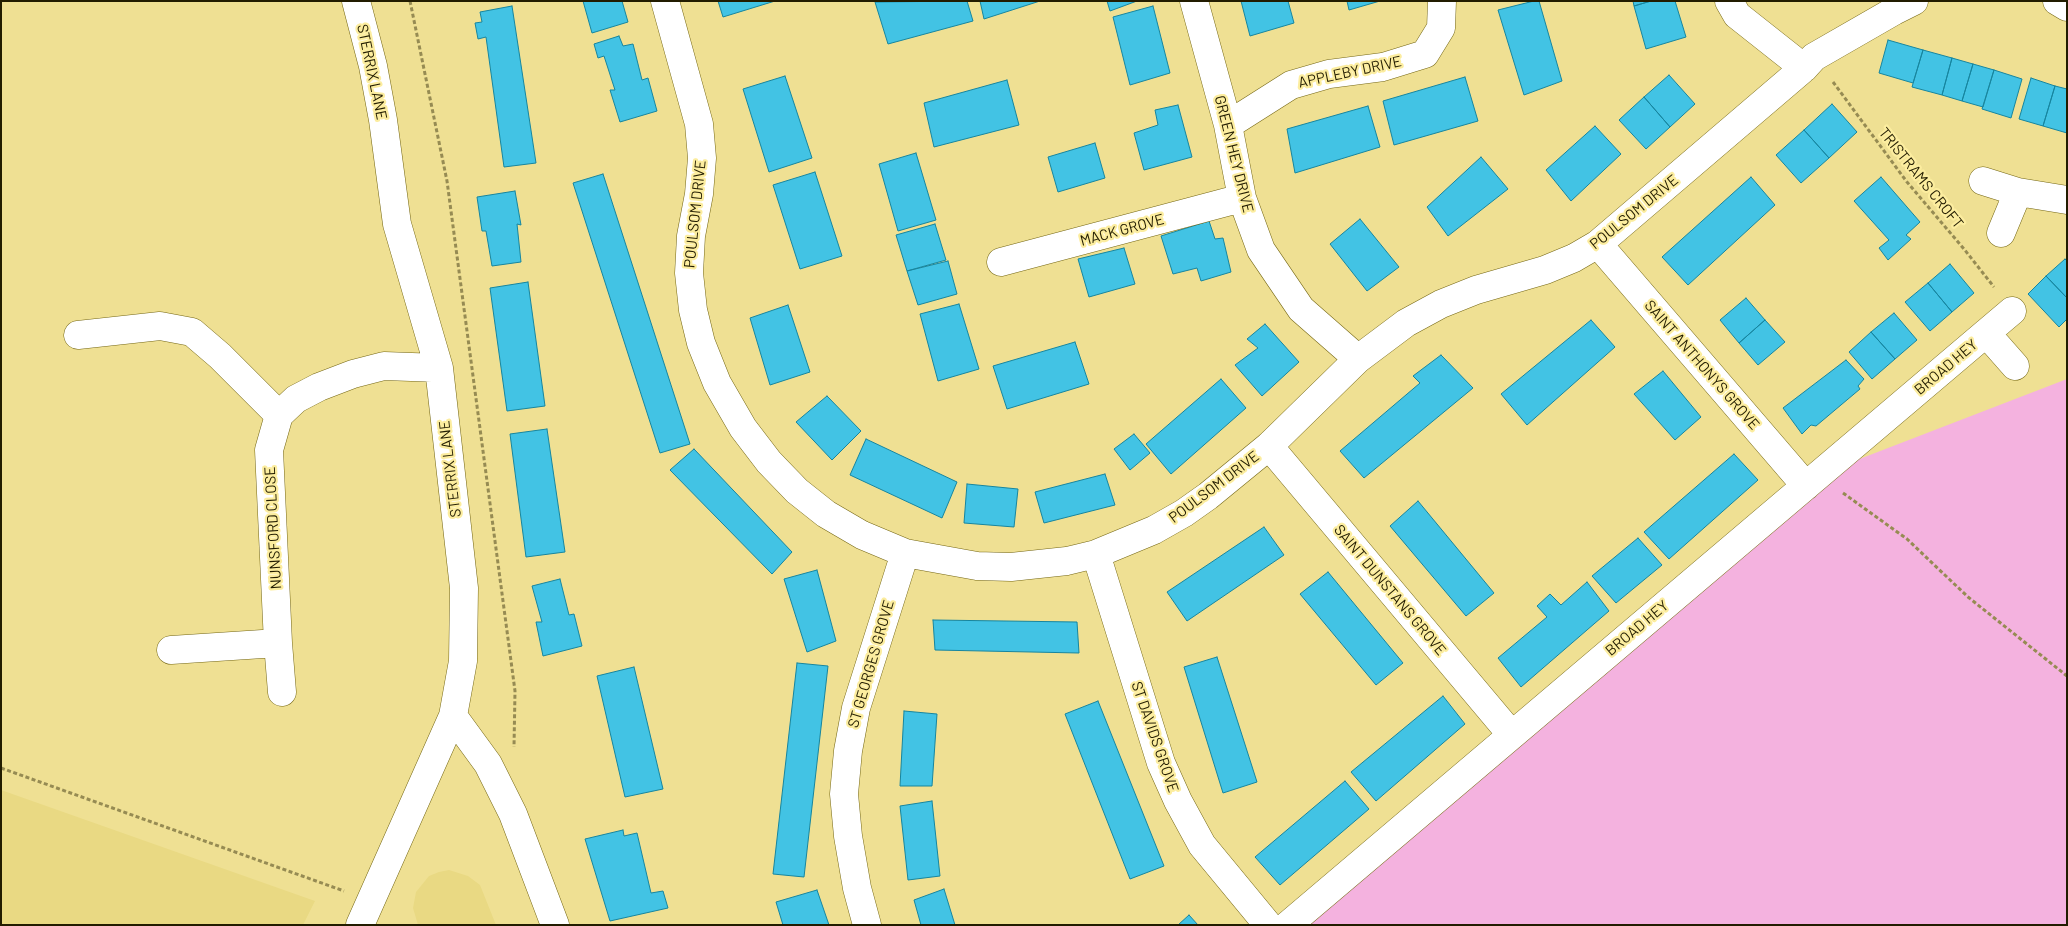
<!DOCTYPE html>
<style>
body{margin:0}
#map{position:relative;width:2068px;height:926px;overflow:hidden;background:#efe093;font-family:Barlow,sans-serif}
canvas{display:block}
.frame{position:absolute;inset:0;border:2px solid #221c00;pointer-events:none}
</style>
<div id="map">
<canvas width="2068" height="926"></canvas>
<div class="frame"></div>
</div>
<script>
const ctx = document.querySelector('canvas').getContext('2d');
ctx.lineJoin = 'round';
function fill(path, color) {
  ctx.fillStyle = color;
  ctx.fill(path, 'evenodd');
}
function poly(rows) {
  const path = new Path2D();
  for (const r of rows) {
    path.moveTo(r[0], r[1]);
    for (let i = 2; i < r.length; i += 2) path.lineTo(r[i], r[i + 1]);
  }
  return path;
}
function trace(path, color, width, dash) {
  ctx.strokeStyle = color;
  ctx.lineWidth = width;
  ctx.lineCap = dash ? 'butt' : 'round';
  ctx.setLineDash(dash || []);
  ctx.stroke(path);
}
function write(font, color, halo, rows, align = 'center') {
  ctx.font = font + ' Barlow,sans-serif';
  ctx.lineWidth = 4.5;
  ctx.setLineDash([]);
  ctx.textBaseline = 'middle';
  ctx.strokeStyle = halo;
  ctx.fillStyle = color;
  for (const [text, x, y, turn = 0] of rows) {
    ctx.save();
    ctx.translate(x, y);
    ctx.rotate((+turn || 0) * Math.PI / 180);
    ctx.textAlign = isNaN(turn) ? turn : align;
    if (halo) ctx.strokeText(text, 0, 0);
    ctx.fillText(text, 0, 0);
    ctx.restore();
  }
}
fill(poly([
 [1,790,315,901,303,925,1,925],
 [449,870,468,876,480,885,496,925,418,925,413,908,416,892,429,876,439,872]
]), '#e9d983');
fill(poly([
 [2067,379,2067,925,1288,925,1818,475]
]), '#f4b2df');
const building = poly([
 [583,1,622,1,628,22,592,33,583,1],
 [718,1,775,1,723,17,718,1],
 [967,1,973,21,888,44,875,2,967,1],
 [980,1,1040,1,984,19,980,1],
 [1107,1,1137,1,1110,11,1107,1],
 [1241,1,1288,1,1294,23,1250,36,1241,1],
 [1347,1,1380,1,1349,10,1347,1],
 [1534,1,1539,1,1562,81,1524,95,1498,10,1534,1],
 [1633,1,1651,1,1634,6,1633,1],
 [1651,1,1675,1,1686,37,1646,49,1634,6,1651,1],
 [512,6,536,163,504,167,486,37,478,39,475,23,482,22,480,12,512,6],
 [1153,6,1170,73,1130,85,1113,17,1153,6],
 [619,36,623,46,633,44,642,80,648,78,657,111,620,122,610,90,615,90,604,56,598,58,594,44,619,36],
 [1888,40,1923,50,1913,83,1879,73,1888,40],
 [1923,50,1952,58,1942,95,1912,87,1923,50],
 [1952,58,1973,64,1962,101,1942,95,1952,58],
 [1973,64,1994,70,1983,107,1962,101,1973,64],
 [1994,70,2022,79,2011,118,1982,109,1994,70],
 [1669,75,1695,104,1670,127,1644,97,1669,75],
 [785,76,812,158,769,172,743,89,785,76],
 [1465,77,1478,121,1394,145,1383,101,1465,77],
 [2031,78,2055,86,2043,126,2019,119,2031,78],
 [1007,80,1019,125,934,147,924,103,1007,80],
 [2055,86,2067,89,2067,133,2043,126,2055,86],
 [1644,97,1670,127,1646,149,1619,120,1644,97],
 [1832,104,1857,132,1829,158,1804,130,1832,104],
 [1178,105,1192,157,1144,170,1134,133,1158,125,1155,110,1178,105],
 [1368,106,1380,147,1295,173,1287,129,1368,106],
 [1595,126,1621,154,1571,201,1546,170,1595,126],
 [1804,130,1829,158,1801,183,1776,155,1804,130],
 [1095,143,1105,178,1058,192,1048,157,1095,143],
 [916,153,936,220,898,231,879,164,916,153],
 [1481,157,1508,189,1448,236,1427,207,1481,157],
 [815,172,842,256,800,269,773,185,815,172],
 [603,174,690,444,660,453,573,183,603,174],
 [1751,177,1775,205,1688,285,1662,257,1751,177],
 [1881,177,1920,222,1906,235,1911,239,1888,260,1879,248,1889,240,1854,201,1881,177],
 [515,191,521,225,517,224,521,262,492,266,486,231,482,231,477,197,515,191],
 [1360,219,1399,267,1367,291,1330,244,1360,219],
 [1209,221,1215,239,1223,238,1231,272,1201,281,1197,268,1173,274,1161,236,1209,221],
 [935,224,946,260,907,271,896,235,935,224],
 [1124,248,1135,284,1089,297,1078,259,1124,248],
 [2065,259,2067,261,2067,298,2046,276,2065,259],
 [948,261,957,294,918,305,907,271,948,261],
 [1950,264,1974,293,1952,312,1928,283,1950,264],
 [2046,276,2067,298,2067,319,2059,327,2028,294,2046,276],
 [528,282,545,406,507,411,490,288,528,282],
 [1928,283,1952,312,1930,331,1905,302,1928,283],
 [1746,298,1765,320,1739,343,1720,320,1746,298],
 [959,304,979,369,938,381,920,314,959,304],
 [788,305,810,372,770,385,750,318,788,305],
 [1894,313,1917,340,1895,359,1871,332,1894,313],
 [1591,320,1615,347,1527,425,1501,394,1591,320],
 [1765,320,1785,342,1758,365,1739,343,1765,320],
 [1265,324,1299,362,1262,396,1235,365,1258,348,1247,339,1265,324],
 [1871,332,1895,359,1872,379,1849,352,1871,332],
 [1075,342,1089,384,1007,409,993,366,1075,342],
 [1441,355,1473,388,1364,478,1340,451,1420,383,1413,376,1441,355],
 [1846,360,1864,379,1858,386,1860,389,1816,426,1811,425,1802,434,1783,408,1846,360],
 [1663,371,1701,417,1675,440,1634,394,1663,371],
 [1221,379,1246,408,1171,474,1146,444,1221,379],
 [827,396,861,431,832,460,796,422,827,396],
 [547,429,565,552,526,557,510,434,547,429],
 [1134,434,1150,453,1130,470,1114,449,1134,434],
 [866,439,957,482,942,518,850,475,866,439],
 [694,449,792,552,772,574,670,470,694,449],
 [1734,454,1758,480,1669,559,1644,532,1734,454],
 [1105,474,1115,505,1044,523,1035,492,1105,474],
 [967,484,1018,489,1014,527,964,523,967,484],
 [1418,501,1494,593,1466,616,1390,526,1418,501],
 [1264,527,1284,555,1187,621,1167,592,1264,527],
 [1638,538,1662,565,1616,603,1592,576,1638,538],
 [817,570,836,641,807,652,784,579,817,570],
 [1328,572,1403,663,1376,685,1300,594,1328,572],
 [560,579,569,615,574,614,582,646,543,656,536,622,542,622,532,586,560,579],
 [1587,582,1609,611,1521,687,1498,658,1547,617,1537,606,1550,594,1561,605,1587,582],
 [933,620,1077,622,1079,653,935,650,933,620],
 [1217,657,1257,782,1223,793,1184,667,1217,657],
 [797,663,828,666,804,877,773,874,797,663],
 [634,667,663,789,625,797,597,676,634,667],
 [1443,696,1465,724,1376,801,1351,772,1443,696],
 [1098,701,1164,866,1130,879,1065,714,1098,701],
 [904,711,937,714,932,786,900,786,904,711],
 [1345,781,1369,809,1280,885,1255,857,1345,781],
 [932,801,940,876,908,880,900,806,932,801],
 [623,830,624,836,637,833,651,893,663,891,668,908,610,921,585,839,623,830],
 [944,889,955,925,921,925,914,900,944,889],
 [817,890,829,925,783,925,776,902,817,890],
 [1189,915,1198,925,1178,925,1189,915]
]);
fill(building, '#42c3e4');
trace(building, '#16859f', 1);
const minor = poly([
 [356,1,373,66,383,120,397,224,439,368,464,588,463,661,453,716,360,925],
 [665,1,699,124,702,158,699,194,691,236,689,273,693,310,701,343,717,383,743,428,769,462,797,491,826,514,862,535,905,553,977,566,1011,567,1067,561,1096,554,1154,530,1184,513,1208,496,1269,446,1358,359,1406,323,1441,304,1476,290,1545,270,1574,258,1598,244,1804,68,1814,57,1894,11,1914,1],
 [1194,1,1228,125,1242,198,1261,250,1301,309,1358,359],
 [1729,1,1737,15,1804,68],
 [2057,1,2067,7],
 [1228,125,1291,85,1329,74,1383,67,1425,54,1441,28,1442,1],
 [1983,181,2018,192,2001,233],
 [2018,192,2067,200],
 [1598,244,1806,486],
 [1001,262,1242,198],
 [2012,311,1986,333,2015,366],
 [78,335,160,326,192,332,220,356,279,415],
 [1269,446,1511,734],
 [1096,554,1161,763,1178,801,1202,845,1268,925],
 [171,650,278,643],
 [282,692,278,643,269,450,279,415,296,399,319,387,353,374,384,366,439,368],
 [453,716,488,764,513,814,555,925],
 [867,925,857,888,848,836,844,794,848,751,856,708,905,553],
 [1288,925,1986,333]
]);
trace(minor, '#756714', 29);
trace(poly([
 [410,1,447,181,515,691,514,747],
 [1833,82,1907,182,1964,249,1994,287],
 [1843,493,1907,539,1968,597,2067,676],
 [1,768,344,891]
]), '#968b53', 3, [4, 2.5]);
trace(minor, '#fff', 28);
write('15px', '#221c00', '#fced9f', [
 ["STERRIX LANE",372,72,78],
 ["APPLEBY DRIVE",1350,72,-12],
 ["GREEN HEY DRIVE",1234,154,76],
 ["TRISTRAMS CROFT",1921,178,51],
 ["POULSOM DRIVE",1634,212,-39],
 ["POULSOM DRIVE",695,214,-84],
 ["MACK GROVE",1122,230,-15],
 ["SAINT ANTHONYS GROVE",1702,365,49],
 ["BROAD HEY",1946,367,-40],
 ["STERRIX LANE",450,469,-97],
 ["POULSOM DRIVE",1214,487,-37],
 ["NUNSFORD CLOSE",273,528,-93],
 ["SAINT DUNSTANS GROVE",1390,590,50],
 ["BROAD HEY",1637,628,-40],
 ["ST GEORGES GROVE",871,664,-74],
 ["ST DAVIDS GROVE",1155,737,71]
]);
</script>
